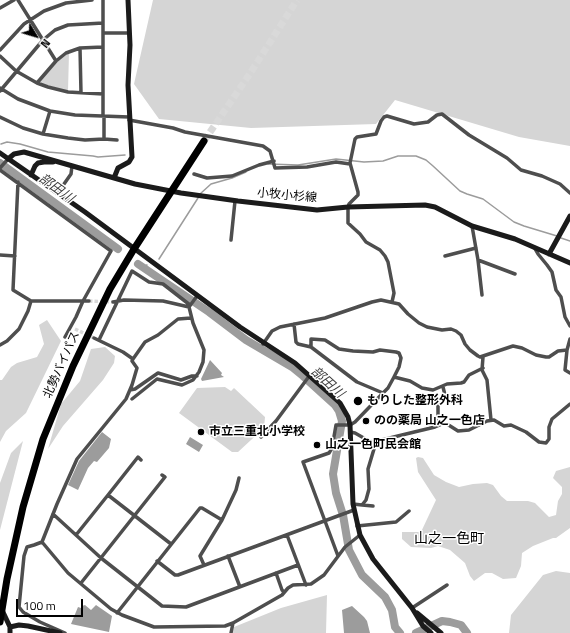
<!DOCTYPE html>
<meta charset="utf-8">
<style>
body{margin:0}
#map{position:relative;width:570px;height:633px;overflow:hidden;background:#fff;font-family:"Titillium Web",sans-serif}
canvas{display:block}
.north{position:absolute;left:16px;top:16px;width:40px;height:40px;-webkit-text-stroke:3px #fff;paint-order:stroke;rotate:128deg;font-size:11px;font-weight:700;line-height:16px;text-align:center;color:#000}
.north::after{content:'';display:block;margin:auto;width:14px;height:18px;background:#000;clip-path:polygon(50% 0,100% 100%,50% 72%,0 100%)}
.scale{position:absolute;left:16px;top:599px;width:67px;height:18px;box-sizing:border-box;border:2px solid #000;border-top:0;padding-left:5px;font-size:12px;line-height:14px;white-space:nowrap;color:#000;-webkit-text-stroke:3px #fff;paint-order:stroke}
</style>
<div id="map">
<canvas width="570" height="633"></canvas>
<div class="north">N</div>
<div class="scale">100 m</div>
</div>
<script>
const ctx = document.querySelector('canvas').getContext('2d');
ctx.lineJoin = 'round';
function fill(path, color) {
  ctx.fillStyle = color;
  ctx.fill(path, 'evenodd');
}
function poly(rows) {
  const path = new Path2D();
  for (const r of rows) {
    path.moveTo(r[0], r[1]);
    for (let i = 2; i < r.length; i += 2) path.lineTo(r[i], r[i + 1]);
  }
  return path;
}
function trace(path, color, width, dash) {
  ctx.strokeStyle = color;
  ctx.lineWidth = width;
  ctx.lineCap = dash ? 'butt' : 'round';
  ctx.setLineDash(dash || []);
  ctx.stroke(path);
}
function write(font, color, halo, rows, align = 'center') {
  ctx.font = font + ' "Titillium Web","Noto Sans JP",sans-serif';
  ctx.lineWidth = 3;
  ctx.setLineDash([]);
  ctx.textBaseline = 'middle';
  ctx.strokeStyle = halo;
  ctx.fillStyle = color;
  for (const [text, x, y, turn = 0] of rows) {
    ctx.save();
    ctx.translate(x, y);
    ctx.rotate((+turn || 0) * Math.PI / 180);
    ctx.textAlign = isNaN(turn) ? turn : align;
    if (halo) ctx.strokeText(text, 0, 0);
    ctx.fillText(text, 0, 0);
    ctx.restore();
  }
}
fill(poly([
 [153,0,570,0,570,146,519,137,395,100,376,124,251,128,159,119,134,84],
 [69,53,68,91,40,83,40,81,60,59],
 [47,320,61,341,26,413,6,431,0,442,0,380,2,380,11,367,17,363,37,357,44,344,39,325],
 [105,347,115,356,114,363,103,380,63,426,48,449,61,404,80,381,91,349],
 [225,387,231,391,234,388,265,417,264,428,238,452,232,452,179,413,197,388],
 [23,441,0,530,0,483,11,453],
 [418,457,423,458,434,475,446,482,459,487,473,484,487,483,493,485,501,496,507,501,528,501,535,503,549,517,556,515,558,501,562,494,562,487,553,478,556,471,570,467,570,528,556,538,553,538,533,546,522,553,521,566,516,578,503,579,492,573,485,573,474,581,470,576,465,563,450,550,438,546,431,548,411,547,402,539,402,532,421,532,436,500,418,472,416,458],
 [556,571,570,573,570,633,509,633,511,615,543,575],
 [327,595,326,633,233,633,234,627,281,608]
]), '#d5d5d5');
fill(poly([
 [210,360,222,373,221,375,224,377,202,381,201,379],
 [102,432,111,439,109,448,97,462,94,461,88,468,78,490,68,485,79,461],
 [190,437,203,445,199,452,186,444],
 [85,605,91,610,96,605,112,616,109,632,71,624,78,607,81,608,82,606],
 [352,606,364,617,367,621,370,633,344,633,342,610]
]), '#9c9c9c');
trace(poly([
 [1,144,7,142,20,144,48,152,93,156,98,157,125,155],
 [268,164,298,165,336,159,364,162,383,161,398,156,416,156,426,160,433,166,460,191,467,194,483,199,514,222,524,226,557,236],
 [200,194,211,184,232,178,246,172],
 [561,238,570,241],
 [159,259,198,198],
 [142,267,147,265]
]), '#9c9c9c', 1.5);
trace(poly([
 [0,163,118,249],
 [138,264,209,312,246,340,292,367,303,376,335,405,339,411,342,421,333,474,336,493,343,515,349,550,362,575,385,597,392,610,395,627,400,633],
 [416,633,442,621,450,622,461,625,467,633]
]), '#9c9c9c', 8);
trace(poly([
 [89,301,113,302],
 [75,329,94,338]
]), '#d9d9d9', 3.5, [3.5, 2]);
trace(poly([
 [204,141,251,72,297,0]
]), '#d9d9d9', 7, [7, 3.5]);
trace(poly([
 [18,0,56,61],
 [103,0,103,116],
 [0,8,14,0],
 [103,33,129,33],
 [80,48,81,93],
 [0,50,24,24,44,11,66,3,92,0],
 [0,56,16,71,37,83],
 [0,88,18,99,50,111,75,115,129,117],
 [0,91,43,40,55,30,68,25,103,23],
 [103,94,68,92,48,87,37,83,56,61,66,53,80,48,103,47],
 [0,117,23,128,43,134,68,138,85,140,104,139,104,116],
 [129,120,173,128,185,132,263,146,270,151,275,168,307,167,336,162,350,164],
 [43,134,50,111],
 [104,139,117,140],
 [0,168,8,159],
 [0,170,111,251,83,301,76,317,65,337],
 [194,174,207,178,232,176,259,165,274,161],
 [18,182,13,290,31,301,89,301],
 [57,194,71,174,72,166],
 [472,226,478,260,482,295],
 [231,240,235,201],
 [534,247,538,254,547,265,552,272,556,290,561,297,565,317,570,326],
 [0,255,15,256],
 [445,256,476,248],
 [478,260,515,274],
 [113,302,124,300,163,301,189,307],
 [392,302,394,293,388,262,385,256,380,250,366,242,360,234,348,223,348,207,349,204,358,195,358,192,350,163,355,139,357,137,376,134,381,121,384,117,387,116,414,124,428,122,437,115,442,114,469,135,507,158,521,170,542,176,560,184,570,193],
 [294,324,296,342,298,344,311,347,311,339,325,340,339,349,353,351,373,352,380,350,396,352,399,353,401,358,399,367,394,377,388,388,383,393,355,422,350,425,336,425,332,448,329,453,303,462,338,556],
 [570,339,567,350,565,370,570,373],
 [99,340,132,271,149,282,163,284,190,305],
 [263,344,272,331,280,327,325,318,372,302,381,300,399,304,408,314,419,323,427,327,442,330,451,329,456,331,461,335,465,344,470,350,478,356,480,357,513,346,522,348,536,355,546,357,549,357,558,351,567,350],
 [0,345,7,341,19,329,28,311,31,301],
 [311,347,357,382,383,393],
 [483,357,482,370,487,380,491,420],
 [133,359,145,342,158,335,178,319,191,318],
 [394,377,410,381,422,388,433,390,447,384,461,383,464,382,469,375,483,368],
 [130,390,135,389,158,373,181,380,192,376,197,376],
 [132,399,157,379,182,385,193,380,199,372,203,362,204,350,193,323,189,307,197,296],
 [439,425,438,421,438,404,440,399,445,395,443,387],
 [350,432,355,433,369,441,373,442,435,427,442,424,447,424,458,431,469,430,487,421,494,420,504,426,511,425,526,432,539,442,546,443,549,439,549,427,552,419,570,404],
 [261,437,276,421,310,375],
 [108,495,138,457,141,460],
 [353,504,362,505,366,500,369,489,368,469,374,449,373,442],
 [362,505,373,506],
 [53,514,101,558,162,606,186,607,298,565],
 [357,526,396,522,409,511],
 [76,535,108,495,171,544],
 [287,535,306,585],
 [42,542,68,573,111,609,122,615,154,627,225,626,233,623,282,595,288,588,293,585,311,584,324,575,345,547,360,535],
 [228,556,240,587],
 [157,561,175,575,178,575,354,510],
 [204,565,200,556,222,520,236,490,239,478],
 [276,573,282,590,284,592],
 [81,583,165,477,162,475],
 [412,608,447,585],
 [117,613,200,508,202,508,222,520],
 [65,633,40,622,23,612,19,607,24,556,27,547,34,545,42,542,57,504,77,459,126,399,132,385,137,368,132,361,133,359,123,352,94,338],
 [231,633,233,623]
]), '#4e4e4e', 3.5);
trace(poly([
 [0,153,85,212,240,327,295,363,340,403,348,417,350,425,353,504,360,535,373,559,412,608,423,626,431,633],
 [8,159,14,154,24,152,135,184,181,193,238,201,317,210,348,207,425,205,435,207,472,226,515,239,570,263],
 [31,175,35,166,38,163,44,162,53,162],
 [114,178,118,168,129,162,132,157,128,85,130,45,128,0],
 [549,254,570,216],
 [2,610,10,627,10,633],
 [417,613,441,633],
 [10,627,19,625,28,626,60,633]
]), '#1b1b1b', 5);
trace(poly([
 [0,622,7,579,23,507,43,439,73,366,110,289,134,249,204,141]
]), '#000', 7);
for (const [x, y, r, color] of [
 [358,401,5,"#000"],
 [366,421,4,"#000"],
 [201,432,4,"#000"],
 [317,445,4,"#000"]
]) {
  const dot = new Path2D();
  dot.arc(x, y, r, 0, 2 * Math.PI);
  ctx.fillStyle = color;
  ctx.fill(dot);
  trace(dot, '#fff', 1.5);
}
write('12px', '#000', '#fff', [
 ["小牧小杉線",287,196,5],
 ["北勢バイパス",62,365,-66]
]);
write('bold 12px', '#000', '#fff', [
 ["もりした整形外科",367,401],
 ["のの薬局 山之一色店",374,421],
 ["市立三重北小学校",209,432],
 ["山之一色町民会館",325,445]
], 'left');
write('italic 13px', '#3d3d3d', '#fff', [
 ["部田川",56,189,36],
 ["部田川",327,383,42]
]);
write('14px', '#000', '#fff', [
 ["山之一色町",449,540]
]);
</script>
